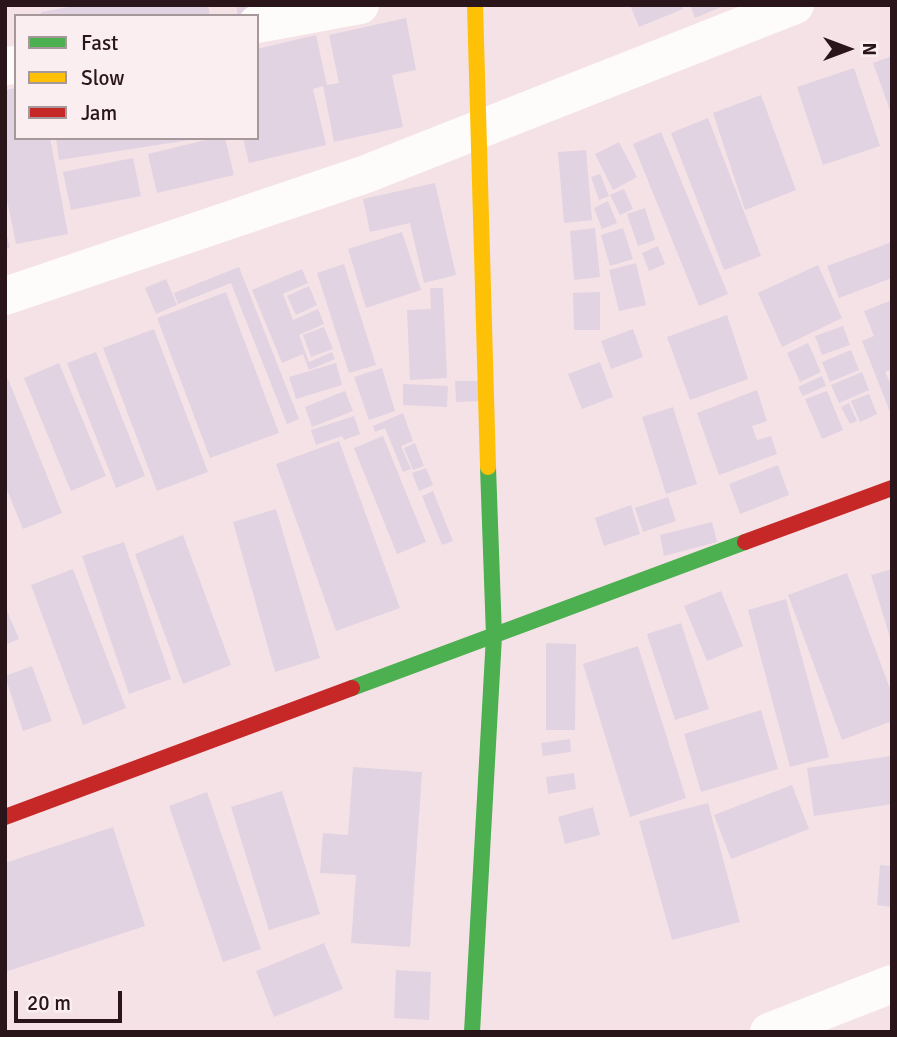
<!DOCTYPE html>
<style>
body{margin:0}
#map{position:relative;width:897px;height:1037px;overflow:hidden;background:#f5e2e6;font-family:Signika,sans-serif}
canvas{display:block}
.frame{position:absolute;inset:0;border:7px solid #29151a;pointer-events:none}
.legend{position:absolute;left:14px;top:14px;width:245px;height:126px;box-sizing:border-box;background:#faeef0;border:2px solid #a6979a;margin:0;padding:9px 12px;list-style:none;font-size:21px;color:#29151a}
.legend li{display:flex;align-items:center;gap:14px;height:35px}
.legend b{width:35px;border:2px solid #a6979a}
.north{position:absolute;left:813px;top:14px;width:70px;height:70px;-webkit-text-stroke:5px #faeef0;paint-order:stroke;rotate:90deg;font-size:19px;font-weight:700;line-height:28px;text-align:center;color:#29151a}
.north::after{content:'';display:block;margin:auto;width:24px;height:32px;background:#29151a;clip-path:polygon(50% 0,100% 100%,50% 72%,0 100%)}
.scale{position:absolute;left:14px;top:991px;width:108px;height:32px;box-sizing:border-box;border:4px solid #29151a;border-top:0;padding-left:9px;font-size:21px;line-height:24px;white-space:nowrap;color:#29151a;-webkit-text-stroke:5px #faeef0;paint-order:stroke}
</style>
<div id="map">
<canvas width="897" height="1037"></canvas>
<div class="frame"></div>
<ul class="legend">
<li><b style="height:9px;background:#4caf50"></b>Fast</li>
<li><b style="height:9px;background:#ffc107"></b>Slow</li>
<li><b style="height:9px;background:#c62828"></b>Jam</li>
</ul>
<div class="north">N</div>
<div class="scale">20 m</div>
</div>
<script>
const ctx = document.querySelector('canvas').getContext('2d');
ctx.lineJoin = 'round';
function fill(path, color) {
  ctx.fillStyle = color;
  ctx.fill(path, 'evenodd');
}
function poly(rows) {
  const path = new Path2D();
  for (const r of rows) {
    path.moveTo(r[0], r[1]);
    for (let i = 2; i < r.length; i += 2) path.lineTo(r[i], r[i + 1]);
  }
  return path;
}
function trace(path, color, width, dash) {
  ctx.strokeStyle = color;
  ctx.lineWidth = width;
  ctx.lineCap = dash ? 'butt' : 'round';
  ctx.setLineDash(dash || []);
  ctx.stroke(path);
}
fill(poly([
 [79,5,208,5,210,16,41,16,41,12],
 [236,5,306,5,251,16,238,16],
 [630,5,682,5,683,9,639,27],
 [690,5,726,5,695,18],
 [406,18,416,70,392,75,403,127,334,142,323,86,313,89,326,145,249,163,243,138,257,138,257,49,316,35,327,85,339,83,329,35],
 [892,56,892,113,891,113,873,63],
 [854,68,880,146,823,165,797,87],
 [16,88,16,138,50,138,68,234,16,244,5,190,5,90],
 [761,95,796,190,745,210,713,113],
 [708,118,761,256,724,270,671,133],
 [661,132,728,294,699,306,633,144],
 [56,138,190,138,190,140,59,160],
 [214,138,225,138,234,175,157,193,148,154],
 [619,142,637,177,613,190,595,154],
 [586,150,592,220,564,223,558,152],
 [133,158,141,196,71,210,63,172],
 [600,174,609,196,599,200,591,177],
 [435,183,456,275,424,283,410,223,370,232,363,199],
 [624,189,633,209,620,215,610,195],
 [608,201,617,223,602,229,594,208],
 [645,208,655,240,638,246,627,214],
 [595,228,600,277,574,280,570,231],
 [623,228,633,259,610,266,601,235],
 [5,229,10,248,5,249],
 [402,232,421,290,366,308,348,249],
 [892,242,892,278,839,298,827,266],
 [658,246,665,264,649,271,642,253],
 [636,263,646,305,619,311,609,270],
 [344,264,376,365,349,373,317,273],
 [818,265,842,318,782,347,758,293],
 [239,267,299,419,287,424,231,283,178,304,174,293],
 [302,269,308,283,283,294,293,320,318,309,324,324,299,335,309,362,332,352,335,359,309,370,303,354,282,363,252,290],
 [166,279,177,305,156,314,145,288],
 [309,286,317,305,296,315,287,296],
 [430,288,443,288,447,378,410,380,407,310,431,309],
 [226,292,279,433,210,458,157,318],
 [600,292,600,330,574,330,573,293],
 [892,300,892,369,885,372,890,382,892,417,862,341,874,336,864,311],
 [727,315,748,379,690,400,667,337],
 [843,326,850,345,822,355,815,336],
 [324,327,333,349,311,357,303,335],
 [154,329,208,472,157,491,103,348],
 [633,329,643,357,611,369,601,341],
 [808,343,821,372,800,382,787,353],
 [851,350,859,370,830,382,822,362],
 [96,352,145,476,116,488,67,363],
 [600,362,613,397,582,409,568,374],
 [59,363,106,476,71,491,24,378],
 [336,363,342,385,296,399,289,377],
 [382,368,395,411,369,420,354,377],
 [862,372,869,390,839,403,831,385],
 [822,376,826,386,803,396,798,387],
 [8,379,62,513,23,529,5,485,5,380],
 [455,381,481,381,482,401,456,402],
 [403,384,448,386,447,407,403,405],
 [757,390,767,421,752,426,757,440,771,436,777,454,719,475,697,413],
 [345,391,353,411,312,427,305,407],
 [827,391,843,430,822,439,805,399],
 [869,394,877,414,860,422,851,401],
 [849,403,857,421,850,424,841,407],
 [673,407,697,484,666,494,642,417],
 [403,413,413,441,401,446,411,469,403,472,385,428,375,432,373,426],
 [354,416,360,434,344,440,342,436,316,445,311,430],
 [383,436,426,542,397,554,354,448],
 [339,441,400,608,336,631,276,464],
 [415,443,424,466,413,470,404,448],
 [778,465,789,495,740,514,729,484],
 [426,468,433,485,419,491,412,473],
 [433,491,453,541,442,545,422,496],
 [668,497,676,521,643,532,635,508],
 [631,505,640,534,604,546,595,518],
 [276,509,320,658,275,672,233,522],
 [712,522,717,542,664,556,660,535],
 [183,535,231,665,183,684,135,554],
 [124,542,171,679,129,694,82,556],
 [73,569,126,708,83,725,31,585],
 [892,569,892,641,891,641,871,575],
 [847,573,892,694,892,721,842,740,788,595],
 [721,591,743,646,707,661,684,606],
 [786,599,829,757,790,767,748,610],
 [5,606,19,639,5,645],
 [681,623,709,709,675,720,647,634],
 [546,643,576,644,575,730,546,730],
 [638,646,686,798,630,817,583,664],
 [32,666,52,721,23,731,5,676],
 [761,710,778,769,701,792,684,734],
 [570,739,571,752,543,756,541,743],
 [892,756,892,804,814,816,807,768],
 [353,767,422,772,410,947,351,943,356,875,320,873,323,833,348,835],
 [574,773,576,789,548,794,546,777],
 [792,785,809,829,731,859,714,815],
 [282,791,320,914,269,930,231,807],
 [207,792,261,949,223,962,169,806],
 [708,803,740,922,672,940,639,821],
 [593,807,600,835,565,844,558,817],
 [113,827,145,926,5,972,5,863],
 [880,865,892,866,892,907,877,905],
 [324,943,343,989,274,1017,256,971],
 [396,970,431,972,429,1020,394,1018]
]), '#e1d3e2');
trace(poly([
 [257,24,360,5],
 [5,66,16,65],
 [5,296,366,174,795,5],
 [769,1032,892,984]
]), '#fefbfb', 38);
trace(poly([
 [352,688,745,542],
 [472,1032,494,636,488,467]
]), '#4caf50', 16);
trace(poly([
 [475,5,488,467]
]), '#ffc107', 16);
trace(poly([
 [745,542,892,488],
 [5,817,352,688]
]), '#c62828', 16);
</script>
